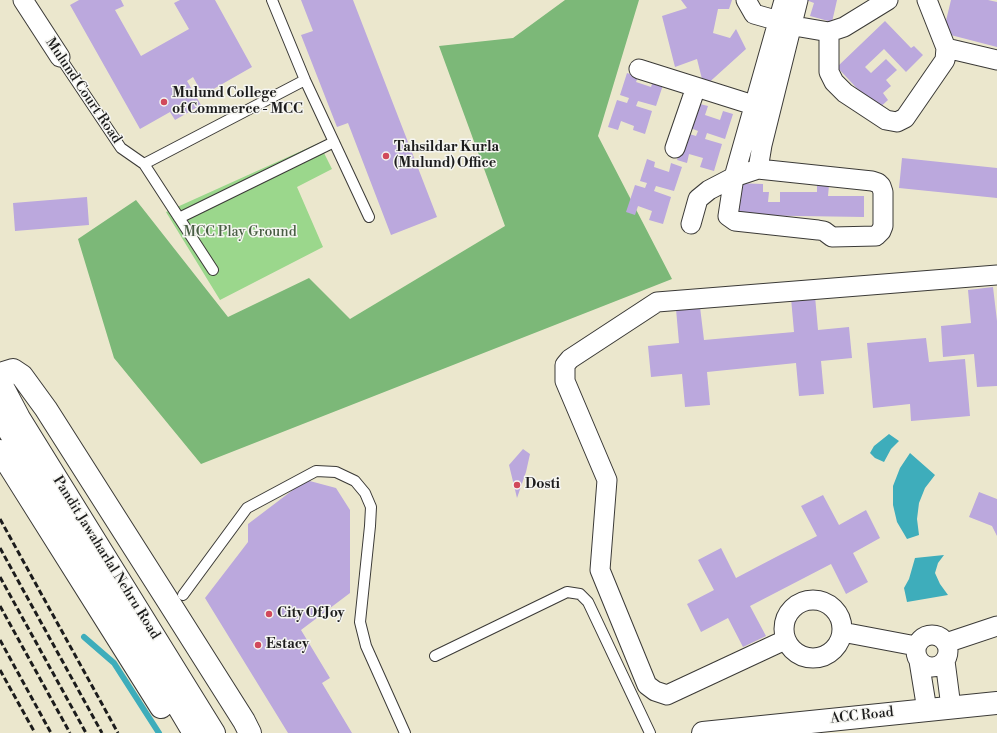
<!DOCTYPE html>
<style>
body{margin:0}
canvas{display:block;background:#ebe7cd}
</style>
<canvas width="997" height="733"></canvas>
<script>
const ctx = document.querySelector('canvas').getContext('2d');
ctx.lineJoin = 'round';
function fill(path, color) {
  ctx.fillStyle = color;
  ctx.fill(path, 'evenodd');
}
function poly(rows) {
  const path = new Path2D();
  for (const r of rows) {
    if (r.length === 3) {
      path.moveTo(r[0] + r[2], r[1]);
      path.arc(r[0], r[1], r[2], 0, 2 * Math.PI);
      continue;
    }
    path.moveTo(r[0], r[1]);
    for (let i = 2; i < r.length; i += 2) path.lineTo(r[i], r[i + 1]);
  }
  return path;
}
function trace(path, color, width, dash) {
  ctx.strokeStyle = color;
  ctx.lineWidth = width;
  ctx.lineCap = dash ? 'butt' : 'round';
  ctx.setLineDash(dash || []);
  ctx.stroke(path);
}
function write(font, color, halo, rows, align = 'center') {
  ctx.font = font + ' "Libre Bodoni",serif';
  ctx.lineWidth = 3;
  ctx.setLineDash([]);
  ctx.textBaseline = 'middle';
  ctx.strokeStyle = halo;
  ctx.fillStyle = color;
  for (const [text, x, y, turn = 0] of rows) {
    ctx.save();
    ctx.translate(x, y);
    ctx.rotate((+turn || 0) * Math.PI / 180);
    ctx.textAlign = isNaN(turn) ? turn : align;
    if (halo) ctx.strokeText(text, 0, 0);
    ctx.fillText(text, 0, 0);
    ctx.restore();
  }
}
fill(poly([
 [319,143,332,169,297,187,323,247,220,300,166,212]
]), '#9bd78c');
fill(poly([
 [565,0,639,0,598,136,672,279,201,464,114,358,78,239,136,200,228,317,309,278,350,319,505,226,439,46,513,38]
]), '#7cb878');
fill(poly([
 [889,434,899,441,891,449,884,462,875,458,870,453,874,446],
 [910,453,935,475,925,488,919,503,917,519,919,535,907,539,897,522,893,505,893,486,900,468],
 [944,555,938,563,935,573,940,584,948,595,907,602,904,588,909,579,915,558]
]), '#3eadbb');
trace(poly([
 [84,637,114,663,159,733]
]), '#3eadbb', 6);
fill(poly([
 [79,0,121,0,124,6,115,10,141,56,189,29,174,3,180,0,215,0,252,67,203,95,193,77,187,81,201,105,175,120,170,112,140,129,70,5],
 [301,0,353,0,437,217,391,235,348,123,337,127,301,35,313,31],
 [681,0,732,0,729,9,718,9,713,33,730,38,736,29,746,49,704,87,697,59,675,67,662,16,687,8],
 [806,0,837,0,832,22,810,16,814,3],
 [951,0,988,0,997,2,997,47,943,33],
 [885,21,911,48,914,46,923,55,906,72,884,49,865,67,871,73,886,59,897,70,886,80,891,86,883,93,888,100,877,110,837,67],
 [627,73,638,77,636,82,651,87,654,78,664,82,656,106,638,101,636,106,652,111,645,134,633,130,634,126,621,121,618,130,608,127,617,100,627,103,629,98,620,95],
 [696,103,708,106,705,115,720,120,723,111,733,114,725,139,707,133,705,139,722,144,714,171,700,167,703,158,689,154,687,163,677,160,686,133,696,136,698,131,688,127],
 [902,158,997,168,997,198,899,188],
 [647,159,655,162,654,167,669,172,671,163,682,167,674,191,656,186,654,191,671,197,663,224,649,220,652,211,638,206,635,215,626,212,635,185,645,188,647,183,640,181],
 [735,183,763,184,763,192,769,192,768,202,780,202,780,192,817,192,817,185,829,185,828,196,864,196,864,217,734,215],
 [87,197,89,225,15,231,13,203],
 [993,287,997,321,997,386,977,387,974,354,943,357,941,326,971,323,968,290],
 [815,296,818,330,849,327,852,358,821,361,824,394,799,396,796,363,707,372,710,405,685,407,682,374,651,377,648,346,679,343,676,309,700,307,704,340,794,332,791,298],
 [926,338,929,362,965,359,970,416,911,421,910,404,873,408,867,343],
 [523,449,530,454,526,472,517,498,509,465],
 [306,480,336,488,350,510,350,593,301,630,330,678,322,683,352,733,288,733,205,598,248,542,248,524],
 [979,492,997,499,997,536,992,526,969,517],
 [823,495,839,525,866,510,880,538,853,553,868,582,846,594,831,564,750,606,766,636,743,647,728,618,701,632,687,604,714,590,698,560,721,548,736,578,776,557,817,536,801,506]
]), '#bba8dd');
const service = poly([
 [272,0,305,80,369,217],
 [60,57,121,148,144,164,305,80],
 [144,164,213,270],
 [179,218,334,142],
 [183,595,247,508,316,471,336,472,355,481,365,493,371,507,370,526,360,622,366,646,405,733],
 [435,656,567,592,580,594,588,602,650,733]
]);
const minor = poly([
 [23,0,60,57],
 [746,0,754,14,800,27,829,32,844,27,888,0],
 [829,32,829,72,834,82,845,93,886,120,897,122,905,118,945,60,946,48,927,0],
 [946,48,997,60],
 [639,69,766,109],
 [675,148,696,87],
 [758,169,734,177,728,216,735,221,818,230,824,231,832,237,876,236,881,231,883,226,883,192,881,186,878,183,872,181,758,169,762,145,798,0],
 [691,224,698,199,709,190,734,177,783,4],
 [813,629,29],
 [842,632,916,646],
 [932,651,16],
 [785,640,667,695,655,691,647,685,600,570,607,480,565,381,565,365,570,359,657,302,997,275],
 [946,643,997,626],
 [919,661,927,710],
 [945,661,951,707]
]);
const tertiary = poly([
 [703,733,997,703]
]);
const secondary = poly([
 [0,374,13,370,22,376,46,409,170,604,244,721,250,733],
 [0,382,19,418,214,733],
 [0,416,144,649,194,733],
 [0,451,161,707]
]);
trace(service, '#3b3a37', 12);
trace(minor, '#3b3a37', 21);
trace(tertiary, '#3b3a37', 24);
trace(secondary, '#3b3a37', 24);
trace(service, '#fff', 10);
trace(minor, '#fff', 19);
trace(tertiary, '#fff', 22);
trace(secondary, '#fff', 22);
trace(poly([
 [0,519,118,733],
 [0,548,102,733],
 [0,577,86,733],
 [0,606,70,733],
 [0,640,51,733],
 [0,670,35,733]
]), '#1c1c1c', 3, [6, 3]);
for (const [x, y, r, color] of [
 [164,102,4,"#d1495b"],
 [386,156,4,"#d1495b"],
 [517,485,4,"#d1495b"],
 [269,614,4,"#d1495b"],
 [258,645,4,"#d1495b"]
]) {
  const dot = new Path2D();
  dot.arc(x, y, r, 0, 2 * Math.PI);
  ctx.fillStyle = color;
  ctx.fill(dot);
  trace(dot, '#f6f6f2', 1.5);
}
write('14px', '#1c1c1c', '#f6f6f2', [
 ["Mulund Court Road",83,91,56],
 ["Pandit Jawaharlal Nehru Road",106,558,58],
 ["ACC Road",862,716,-6]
]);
write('bold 14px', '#1c1c1c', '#f6f6f2', [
 ["Mulund College",172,94],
 ["of Commerce - MCC",172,110],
 ["Tahsildar Kurla",394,148],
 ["(Mulund) Office",394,164],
 ["Dosti",525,485],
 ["City Of Joy",277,614],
 ["Estacy",266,645]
], 'left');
write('14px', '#485d43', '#f6f6f2', [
 ["MCC Play Ground",240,233]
]);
</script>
